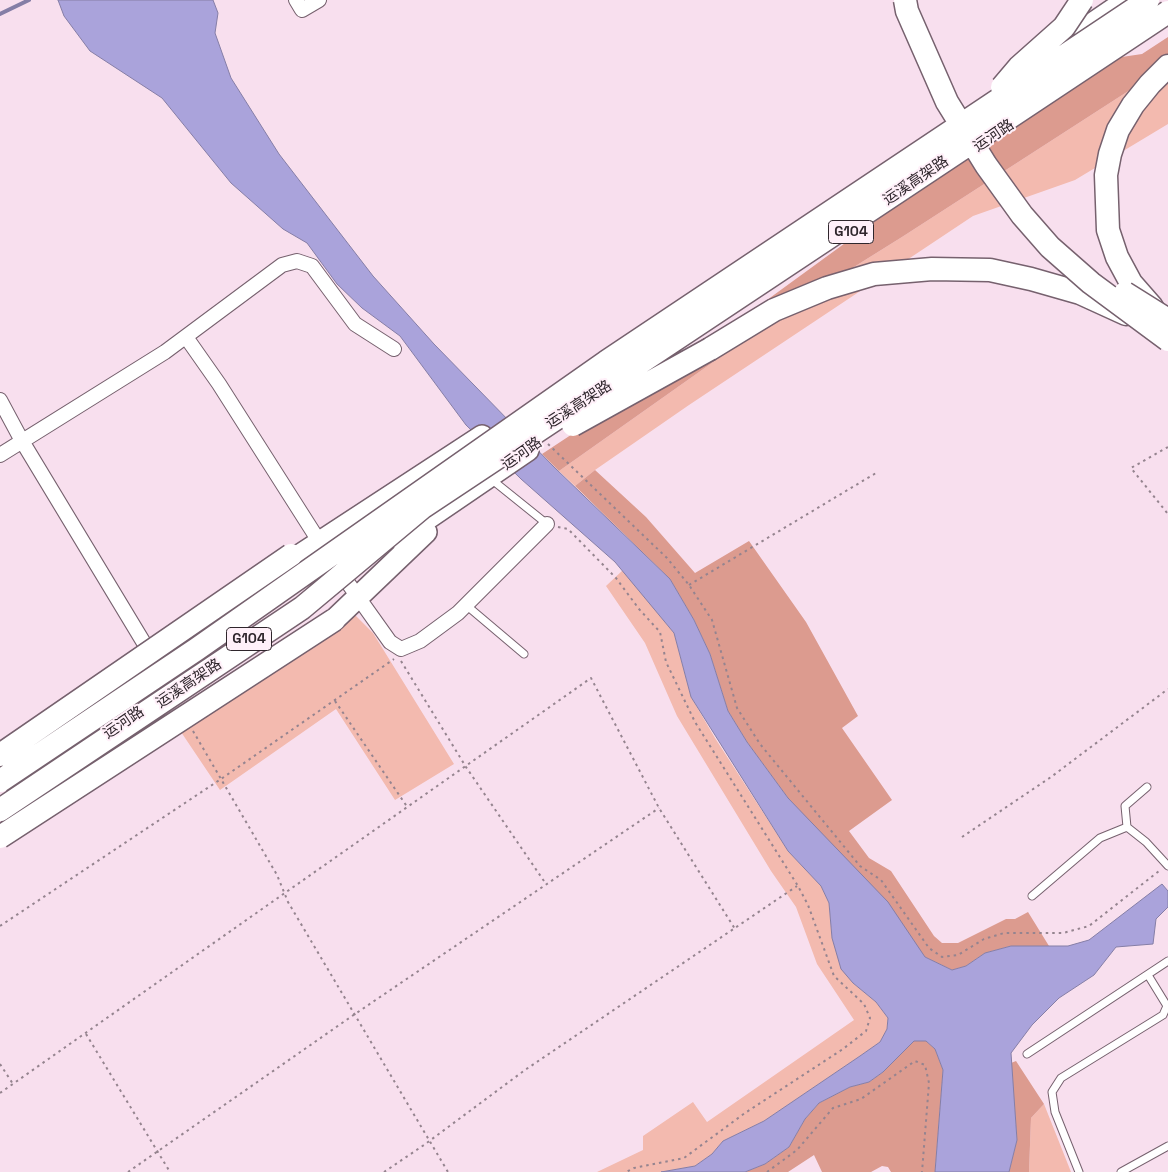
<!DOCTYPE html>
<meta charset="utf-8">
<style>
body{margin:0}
canvas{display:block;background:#f8dfee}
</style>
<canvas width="1168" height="1172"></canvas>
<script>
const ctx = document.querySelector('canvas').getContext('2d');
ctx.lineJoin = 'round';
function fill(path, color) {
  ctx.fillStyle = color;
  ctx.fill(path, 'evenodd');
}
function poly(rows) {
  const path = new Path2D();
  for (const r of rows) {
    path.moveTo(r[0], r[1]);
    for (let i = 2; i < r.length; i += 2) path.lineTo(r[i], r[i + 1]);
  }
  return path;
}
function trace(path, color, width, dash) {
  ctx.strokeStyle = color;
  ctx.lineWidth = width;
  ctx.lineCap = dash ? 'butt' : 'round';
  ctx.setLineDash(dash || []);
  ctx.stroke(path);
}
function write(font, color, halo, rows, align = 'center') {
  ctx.font = font + ' "Space Grotesk","Noto Sans SC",sans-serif';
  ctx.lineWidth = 4;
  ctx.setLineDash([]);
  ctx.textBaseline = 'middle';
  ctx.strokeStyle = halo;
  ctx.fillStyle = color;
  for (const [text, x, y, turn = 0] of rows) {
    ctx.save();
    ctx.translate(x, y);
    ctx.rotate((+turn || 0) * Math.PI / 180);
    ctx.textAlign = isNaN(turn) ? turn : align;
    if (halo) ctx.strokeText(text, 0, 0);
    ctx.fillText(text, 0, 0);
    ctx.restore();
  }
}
fill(poly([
 [1168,70,1168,124,1075,180,973,216,689,405,595,470,575,486,559,471,801,300,902,237,1147,79],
 [623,570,674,633,691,697,715,738,788,851,821,886,829,903,832,938,853,983,876,1002,888,1018,887,1029,880,1042,860,1056,764,1121,723,1141,712,1154,695,1166,661,1172,597,1172,643,1150,643,1136,693,1102,707,1122,854,1020,817,964,796,907,771,871,677,716,645,643,606,586],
 [355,615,373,633,454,764,395,800,336,709,220,790,179,729],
 [1044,1104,1071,1172,1029,1172,1031,1118]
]), '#f3baaf');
fill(poly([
 [1168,37,1168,70,1147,79,902,237,801,300,559,471,542,454,686,359,1095,61,1142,54],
 [595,470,646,517,695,573,749,541,806,622,858,716,842,728,892,800,849,831,869,858,891,871,934,936,942,943,958,943,1006,919,1015,919,1028,912,1049,946,1011,946,985,953,966,966,952,970,925,957,788,798,747,742,728,711,710,654,694,620,670,579,575,486],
 [914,1041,926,1041,935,1049,943,1070,935,1172,891,1172,888,1167,882,1166,871,1172,822,1172,814,1155,788,1172,745,1172,765,1164,789,1147,805,1119,819,1103,850,1087,869,1082,883,1072],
 [1016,1061,1044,1104,1031,1118,1029,1172,1009,1172,1017,1140,1011,1063]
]), '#dc9b8f');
const water = poly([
 [58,0,213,0,218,13,215,33,231,78,279,154,373,276,434,344,554,467,670,579,694,620,710,654,728,711,747,742,788,798,888,902,925,957,952,970,966,966,985,953,1011,946,1068,946,1089,940,1162,884,1168,891,1168,907,1156,919,1153,944,1116,947,1094,975,1059,998,1032,1025,1011,1053,1017,1140,1009,1172,935,1172,943,1070,935,1049,926,1041,914,1041,883,1072,869,1082,850,1087,819,1103,805,1119,789,1147,765,1164,745,1172,661,1172,695,1166,712,1154,723,1141,764,1121,860,1056,880,1042,887,1029,888,1018,876,1002,853,983,841,969,832,938,829,903,821,886,788,851,691,697,674,633,615,562,521,479,466,425,400,336,362,308,337,284,307,243,283,229,231,183,162,98,90,51,64,16,58,0]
]);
fill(water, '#aaa3db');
trace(water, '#857ea6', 1);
trace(poly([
 [0,14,29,0]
]), '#857ea6', 4);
const service = poly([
 [491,479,547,524],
 [466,605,524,654],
 [1127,827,1125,806,1147,787],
 [1032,896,1100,838,1127,827,1146,842,1168,866],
 [1027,1054,1168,961],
 [1079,1172,1055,1112,1052,1092,1061,1078,1163,1015,1167,1006,1148,975],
 [1121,1172,1168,1146]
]);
const minor = poly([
 [296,0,302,10,319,0],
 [186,337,219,384,324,549],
 [0,400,22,441,150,653],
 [0,455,165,352,282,265,297,261,312,266,355,324,394,349],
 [338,569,390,642,401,649,420,641,458,613,547,524]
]);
const primary = poly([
 [1064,43,1127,0],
 [399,538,528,450],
 [277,570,482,436],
 [334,620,426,532]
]);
const trunk = poly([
 [1152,307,1131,283,1117,257,1108,230,1106,175,1110,154,1118,130,1133,105,1150,84,1168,66],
 [710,349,774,310,827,288,874,274,932,269,990,270,1031,279,1080,293,1126,314]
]);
trace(service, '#76616e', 9);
trace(minor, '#76616e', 16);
trace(primary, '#76616e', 24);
trace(trunk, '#76616e', 25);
trace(poly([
 [548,444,667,558,689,585,712,620,737,708,760,744,860,866,881,880,929,948,942,957,958,955,984,939,1004,933,1063,933,1089,926,1159,871],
 [1168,447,1131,468,1168,514],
 [558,527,568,529,616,578,639,609,660,632,666,662,695,722,798,886,808,905,834,976,864,1004,870,1018,866,1031,843,1049,745,1113,684,1158,634,1168,626,1172],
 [689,585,876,473],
 [401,661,466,767,546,884],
 [335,701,408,808],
 [193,731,277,875,288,902,448,1172],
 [962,837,1051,777,1168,689],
 [0,926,221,779,394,659],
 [86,1034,170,1172],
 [0,1064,13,1084],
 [0,1093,591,678,659,808,735,929],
 [128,1172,355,1014,659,808],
 [384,1172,424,1145,525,1070,797,886],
 [767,1172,797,1150,833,1108,861,1099,915,1061,925,1065,929,1083,922,1172]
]), '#95848f', 2, [2.5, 4]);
trace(service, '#fff', 7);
trace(minor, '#fff', 14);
trace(primary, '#fff', 21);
trace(trunk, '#fff', 22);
const trunkBridge = poly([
 [905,0,907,11,947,102,986,165,1022,215,1050,247,1091,283,1168,340],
 [1002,87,1019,67,1064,27,1082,0],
 [1125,293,1168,320],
 [573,425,710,349],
 [0,755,291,555],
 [0,781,197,649,606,362,1148,0],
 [0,810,302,608,423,507,1168,12],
 [0,837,334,620]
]);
trace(trunkBridge, '#76616e', 25, []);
trace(trunkBridge, '#fff', 22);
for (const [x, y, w] of [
 [851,232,45],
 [249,639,45]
]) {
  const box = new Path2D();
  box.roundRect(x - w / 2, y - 11.5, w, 23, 4);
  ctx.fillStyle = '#fff0f9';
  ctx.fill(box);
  trace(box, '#2f262c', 1);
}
write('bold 14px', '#2f262c', null, [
 ["G104",851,232],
 ["G104",249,639]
]);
write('15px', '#2f262c', '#fff0f9', [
 ["运河路",994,136,-34],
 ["运溪高架路",916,181,-34],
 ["运溪高架路",579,405,-33],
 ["运河路",522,454,-35],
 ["运溪高架路",189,684,-34],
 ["运河路",124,723,-34]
]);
</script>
